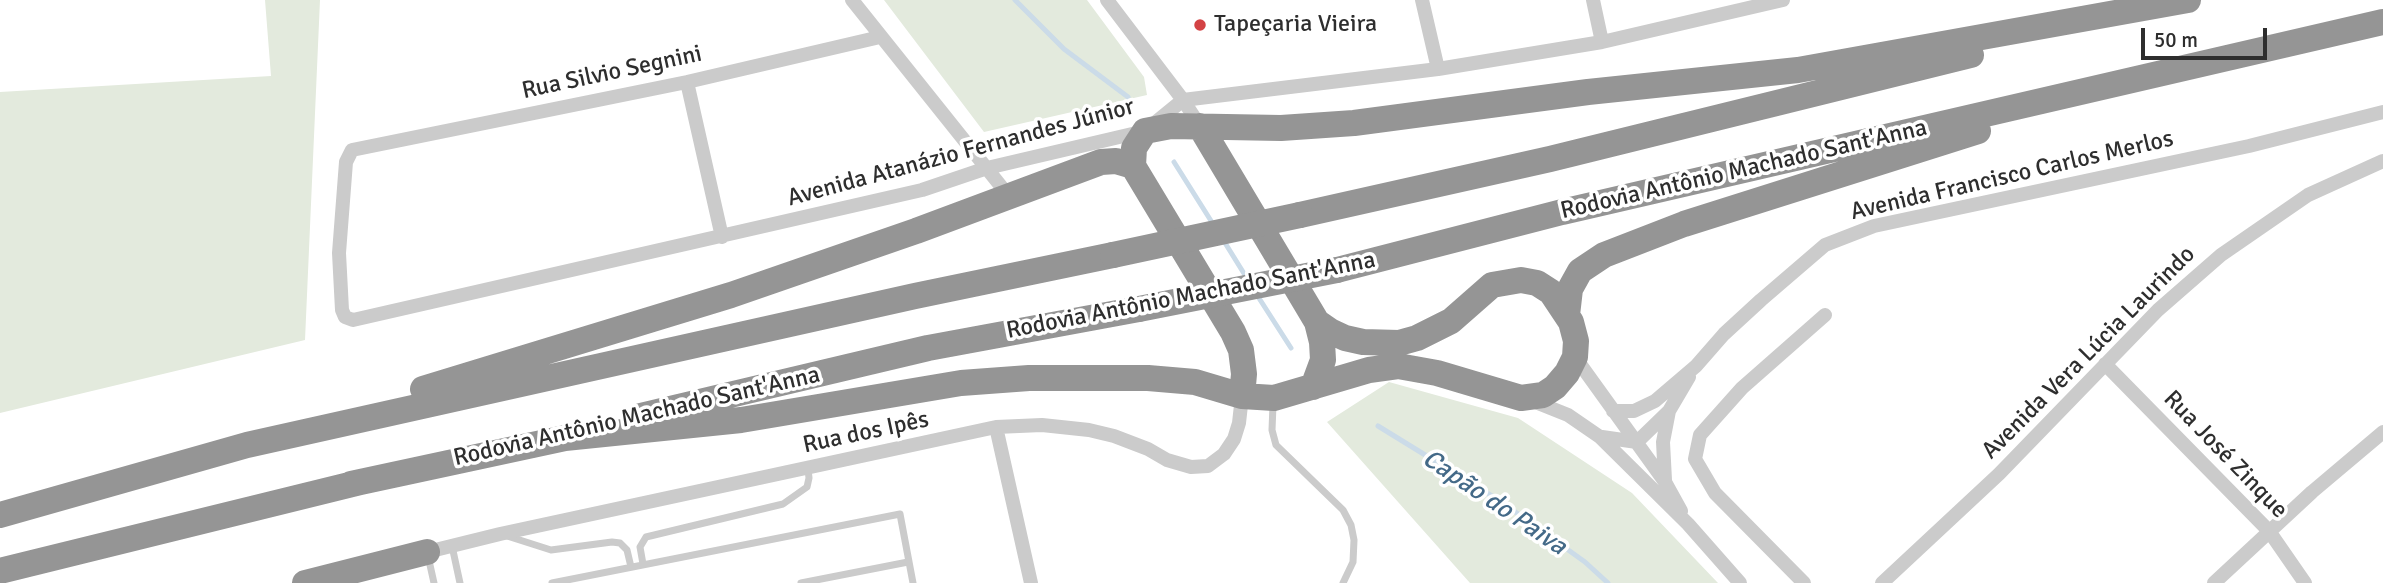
<!DOCTYPE html>
<meta charset="utf-8">
<style>
body{margin:0}
#map{position:relative;width:2383px;height:583px;overflow:hidden;background:#fff;font-family:Signika,sans-serif}
canvas{display:block}
.scale{position:absolute;left:2141px;top:28px;width:126px;height:32px;box-sizing:border-box;border:4px solid #2e2e2e;border-top:0;padding-left:9px;font-size:21px;line-height:24px;white-space:nowrap;color:#2e2e2e;-webkit-text-stroke:5px #fff;paint-order:stroke}
</style>
<div id="map">
<canvas width="2383" height="583"></canvas>
<div class="scale">50 m</div>
</div>
<script>
const ctx = document.querySelector('canvas').getContext('2d');
ctx.lineJoin = 'round';
function fill(path, color) {
  ctx.fillStyle = color;
  ctx.fill(path, 'evenodd');
}
function poly(rows) {
  const path = new Path2D();
  for (const r of rows) {
    path.moveTo(r[0], r[1]);
    for (let i = 2; i < r.length; i += 2) path.lineTo(r[i], r[i + 1]);
  }
  return path;
}
function trace(path, color, width, dash) {
  ctx.strokeStyle = color;
  ctx.lineWidth = width;
  ctx.lineCap = dash ? 'butt' : 'round';
  ctx.setLineDash(dash || []);
  ctx.stroke(path);
}
function write(font, color, halo, rows, align = 'center') {
  ctx.font = font + ' Signika,sans-serif';
  ctx.lineWidth = 7;
  ctx.setLineDash([]);
  ctx.textBaseline = 'middle';
  ctx.strokeStyle = halo;
  ctx.fillStyle = color;
  for (const [text, x, y, turn = 0] of rows) {
    ctx.save();
    ctx.translate(x, y);
    ctx.rotate((+turn || 0) * Math.PI / 180);
    ctx.textAlign = isNaN(turn) ? turn : align;
    if (halo) ctx.strokeText(text, 0, 0);
    ctx.fillText(text, 0, 0);
    ctx.restore();
  }
}
fill(poly([
 [265,0,320,0,305,340,0,413,0,92,271,76],
 [884,0,1087,0,1144,77,1147,95,984,132],
 [1389,382,1518,418,1632,493,1718,583,1470,583,1327,422]
]), '#e3eadd');
trace(poly([
 [1015,0,1064,49,1128,97],
 [1174,162,1213,224],
 [1222,238,1248,280],
 [1257,295,1291,348],
 [1378,426,1500,501,1585,562,1608,583]
]), '#cbdbe8', 5);
trace(poly([
 [1273,405,1272,430,1276,445,1343,510,1351,525,1354,540,1353,562,1343,583],
 [504,535,551,550,612,542,620,543,627,550,631,567],
 [452,546,460,583],
 [428,556,434,583],
 [643,564,640,547,646,537,783,504,807,487,809,478,808,469],
 [552,583,900,514,913,583],
 [801,583,908,562]
]), '#cbcbcb', 7);
trace(poly([
 [852,0,1008,195],
 [1107,0,1183,100,1200,126],
 [1422,0,1438,69],
 [1593,0,1602,42],
 [880,37,687,82,352,150,346,162,339,253,342,310,345,317,353,320,922,190,987,168,1145,131,1183,100,1438,69,1602,42,1783,0],
 [687,82,722,237],
 [1575,357,1665,482,1681,511],
 [2105,364,2269,531,2305,583],
 [1533,401,1568,415,1600,437,1688,524,1740,583],
 [1613,411,1634,411,1655,401,1696,366,1724,334,1761,300,1825,245,1874,226,2249,146,2383,112],
 [996,427,1031,583],
 [1602,437,1637,442,1669,411,1689,377],
 [1665,480,1663,442,1669,411],
 [427,552,500,534,996,427,1042,425,1089,430,1114,436,1148,449,1167,460,1191,467,1208,466,1224,454,1234,439,1239,423,1242,396],
 [1804,583,1715,493,1695,459,1700,435,1742,388,1825,315],
 [1882,583,1999,474,2158,310,2221,255,2308,195,2383,161],
 [2214,583,2312,492,2383,432]
]), '#cbcbcb', 14);
trace(poly([
 [1200,126,1317,322,1322,342,1323,360,1313,387],
 [1300,215,1550,159,1971,55],
 [1337,270,1562,212,2383,22],
 [1567,315,1570,289,1580,271,1604,255,1684,224,1978,131],
 [423,389,731,295,916,231,1101,162,1116,161,1133,166],
 [1242,396,1244,374,1241,350,1233,332,1133,166,1134,148,1145,131,1171,126,1281,128,1354,123,1588,92,1798,70,2188,0],
 [641,416,928,348,1139,309],
 [351,484,565,438,741,420,961,383,1029,378,1148,378,1195,382,1242,396,1274,398,1369,370,1398,366,1437,373,1521,398,1543,395,1555,387,1567,373,1575,357,1576,341,1571,322,1551,292,1537,283,1521,280,1492,285,1451,321,1417,338,1399,343,1363,342,1345,338,1330,331,1317,322],
 [0,515,247,445,915,296,1113,255],
 [0,571,365,481],
 [305,583,427,552]
]), '#959595', 26);
trace(poly([
 [1113,255,1300,215],
 [1139,309,1337,270]
]), '#959595', 26);
for (const [x, y, r, color] of [
 [1200,25,7,"#d34244"]
]) {
  const dot = new Path2D();
  dot.arc(x, y, r, 0, 2 * Math.PI);
  ctx.fillStyle = color;
  ctx.fill(dot);
  trace(dot, '#fff', 2.5);
}
write('24px', '#2e2e2e', '#fff', [
 ["Tapeçaria Vieira",1214,25]
], 'left');
write('24px', '#2e2e2e', '#fff', [
 ["Rua Silvio Segnini",612,73,-12],
 ["Avenida Atanázio Fernandes Júnior",961,153,-15],
 ["Rodovia Antônio Machado Sant'Anna",1744,170,-13],
 ["Avenida Francisco Carlos Merlos",2012,176,-13],
 ["Rodovia Antônio Machado Sant'Anna",1191,296,-11],
 ["Avenida Vera Lúcia Laurindo",2089,353,-45],
 ["Rodovia Antônio Machado Sant'Anna",637,417,-13],
 ["Rua dos Ipês",866,433,-12],
 ["Rua José Zinque",2225,455,46]
]);
write('italic 26px', '#446a88', '#fff', [
 ["Capão do Paiva",1494,503,34]
]);
</script>
